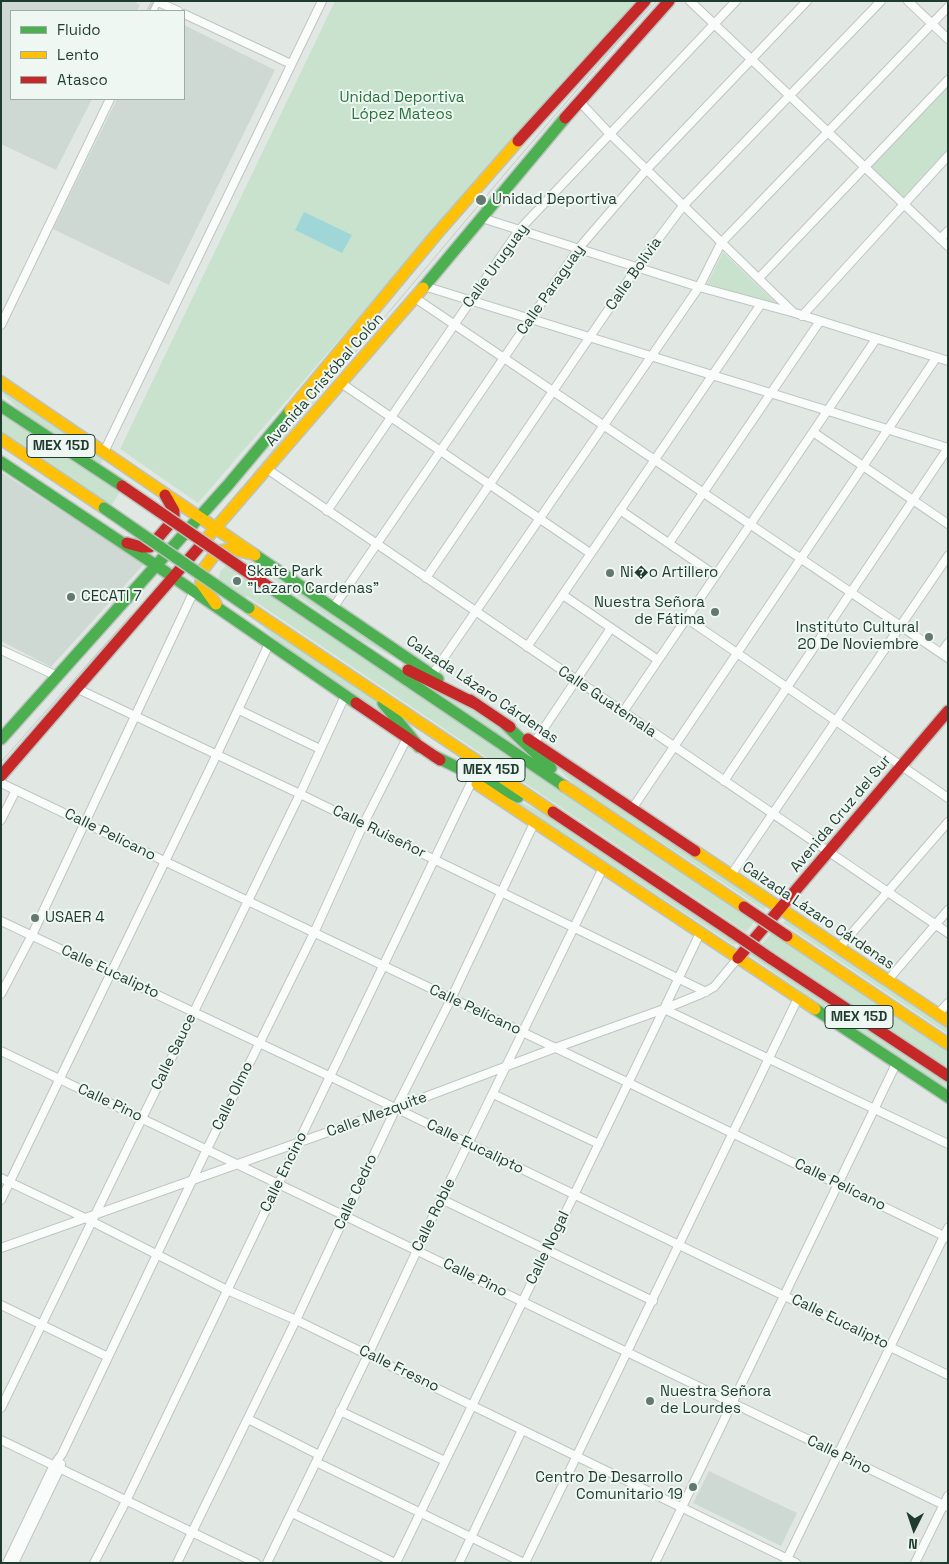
<!DOCTYPE html>
<meta charset="utf-8">
<style>
body{margin:0}
#map{position:relative;width:949px;height:1564px;overflow:hidden;background:#e1e8e4;font-family:"Space Grotesk",sans-serif}
canvas{display:block}
.frame{position:absolute;inset:0;border:2px solid #1f3b30;pointer-events:none}
.legend{position:absolute;left:10px;top:10px;width:175px;height:90px;box-sizing:border-box;background:#eff7f2;border:1px solid #9caca4;margin:0;padding:6px 9px;list-style:none;font-size:15px;color:#1f3b30}
.legend li{display:flex;align-items:center;gap:10px;height:25px}
.legend b{width:25px;border:1px solid #9caca4}
.north{position:absolute;left:889px;top:1504px;width:50px;height:50px;-webkit-text-stroke:4px #eff7f2;paint-order:stroke;rotate:184deg;font-size:14px;font-weight:700;line-height:20px;text-align:center;color:#1f3b30}
.north::after{content:'';display:block;margin:auto;width:18px;height:22px;background:#1f3b30;clip-path:polygon(50% 0,100% 100%,50% 72%,0 100%)}
</style>
<div id="map">
<canvas width="949" height="1564"></canvas>
<div class="frame"></div>
<ul class="legend">
<li><b style="height:6px;background:#4caf50"></b>Fluido</li>
<li><b style="height:6px;background:#ffc107"></b>Lento</li>
<li><b style="height:6px;background:#c62828"></b>Atasco</li>
</ul>
<div class="north">N</div>
</div>
<script>
const ctx = document.querySelector('canvas').getContext('2d');
ctx.lineJoin = 'round';
function fill(path, color) {
  ctx.fillStyle = color;
  ctx.fill(path, 'evenodd');
}
function poly(rows) {
  const path = new Path2D();
  for (const r of rows) {
    path.moveTo(r[0], r[1]);
    for (let i = 2; i < r.length; i += 2) path.lineTo(r[i], r[i + 1]);
  }
  return path;
}
function trace(path, color, width, dash) {
  ctx.strokeStyle = color;
  ctx.lineWidth = width;
  ctx.lineCap = dash ? 'butt' : 'round';
  ctx.setLineDash(dash || []);
  ctx.stroke(path);
}
function write(font, color, halo, rows, align = 'center') {
  ctx.font = font + ' "Space Grotesk",sans-serif';
  ctx.lineWidth = 4;
  ctx.setLineDash([]);
  ctx.textBaseline = 'middle';
  ctx.strokeStyle = halo;
  ctx.fillStyle = color;
  for (const [text, x, y, turn = 0] of rows) {
    ctx.save();
    ctx.translate(x, y);
    ctx.rotate((+turn || 0) * Math.PI / 180);
    ctx.textAlign = isNaN(turn) ? turn : align;
    if (halo) ctx.strokeText(text, 0, 0);
    ctx.fillText(text, 0, 0);
    ctx.restore();
  }
}
fill(poly([
 [1,1,133,1,140,5,137,11,11,11,11,99,92,99,56,170,1,144],
 [184,25,275,70,169,285,53,229,117,99,184,99],
 [1,472,144,564,51,667,1,641],
 [709,1471,797,1513,781,1546,693,1503]
]), '#cfd9d3');
fill(poly([
 [335,1,636,1,561,83,198,503,120,449],
 [948,86,948,151,904,199,870,168],
 [723,252,778,305,707,284],
 [1,388,103,459,100,465,27,417,1,392],
 [1,412,120,492,111,506,1,433],
 [225,545,425,674,359,639],
 [236,558,755,921,746,932,247,596,241,605,215,588,221,570],
 [237,604,371,695,390,719,279,642],
 [417,678,501,724,541,764],
 [534,746,768,904,764,910,576,786],
 [501,793,573,827,737,942,734,945],
 [788,917,948,1024,948,1034,783,923],
 [773,931,948,1050,948,1069,762,944],
 [753,951,948,1083,948,1092,749,955]
]), '#c9e2ce');
fill(poly([
 [304,212,352,235,342,253,295,230]
]), '#9fd7d8');
const street = poly([
 [156,1,178,11],
 [690,1,948,246],
 [908,1,948,39],
 [152,11,157,1],
 [184,14,291,64],
 [579,101,609,133,793,312],
 [482,218,699,287,795,313,948,361],
 [940,239,948,231],
 [759,278,948,80],
 [424,286,948,448,724,781],
 [415,298,948,658],
 [802,316,948,156],
 [1,325,110,99],
 [341,383,590,553],
 [813,432,948,524],
 [104,452,322,1],
 [267,469,948,933],
 [620,510,715,575],
 [327,511,519,230,736,1],
 [669,543,820,321],
 [426,578,638,266,683,206,881,1],
 [563,595,658,660],
 [333,608,579,248,647,169,807,1],
 [686,618,948,798],
 [527,647,761,304],
 [1,650,57,676],
 [941,653,948,643],
 [432,675,699,287,721,243,948,7],
 [78,689,300,794,706,992],
 [239,710,320,749],
 [623,712,876,339],
 [534,743,611,628],
 [1,783,629,1083,948,1238],
 [632,809,936,358],
 [1,820,16,790],
 [731,875,948,556],
 [1,921,329,1076,948,1375],
 [839,948,948,822],
 [888,980,948,910],
 [1,994,32,935,194,591],
 [664,1009,948,1144],
 [938,1014,948,1003],
 [1,1051,345,1216,948,1507],
 [493,1094,599,1144],
 [1,1178,85,1218,227,1290,296,1320,796,1563],
 [441,1199,653,1301],
 [1,1200,217,754,269,644],
 [1,1248,396,1108,555,1048,664,1009,701,994,714,987,738,958],
 [1,1305,108,1357],
 [1,1408,300,794,345,696],
 [340,1411,445,1461],
 [248,1419,319,1455],
 [1,1440,256,1563],
 [316,1462,524,1563],
 [292,1513,395,1563],
 [786,1561,948,1228],
 [7,1563,54,1465,62,1454,207,1149,314,933,363,825,407,738],
 [14,1563,60,1468,61,1464],
 [94,1563,126,1501,472,781],
 [177,1563,296,1320,396,1108,451,999,535,821],
 [267,1563,368,1355,441,1199,603,868],
 [396,1563,664,1009,700,933],
 [459,1563,522,1430],
 [525,1563,798,998],
 [655,1563,896,1064],
 [915,1563,948,1496]
]);
const fast = poly([
 [423,288,565,118],
 [1,406,122,486],
 [1,462,157,566,356,703],
 [255,555,438,679],
 [269,587,564,786],
 [383,703,419,747],
 [505,724,551,768],
 [1,739,228,485,290,411],
 [434,756,518,797],
 [815,1009,948,1097]
]);
const slow = poly([
 [1,382,255,555],
 [290,411,435,236,518,141],
 [1,439,104,508],
 [200,546,423,288],
 [216,604,201,583,202,571,215,554,220,551,232,549,248,553],
 [249,608,553,812],
 [477,784,815,1009],
 [564,786,744,907],
 [695,851,948,1021],
 [787,936,948,1044]
]);
const jam = poly([
 [565,118,669,1],
 [518,141,645,1],
 [127,543,142,547,150,547,174,519,174,511,165,495],
 [408,670,476,704],
 [470,700,510,727],
 [356,703,440,760],
 [528,739,695,851],
 [1,776,200,546],
 [553,812,732,932],
 [738,958,948,711],
 [770,958,948,1076]
]);
trace(street, '#bec5c1', 10);
trace(fast, '#bbc4c0', 14);
trace(slow, '#bbc4c0', 14);
trace(jam, '#bbc4c0', 14);
trace(street, '#fafcfb', 8);
trace(fast, '#4caf50', 11);
trace(slow, '#ffc107', 11);
trace(jam, '#c62828', 11);
trace(poly([
 [253,474,514,163,619,41,657,1],
 [1,762,131,615]
]), '#c6cac8', 1);
trace(poly([
 [149,11,154,1]
]), '#c6cac8', 2, [10, 5]);
const fastBridge = poly([
 [104,508,249,608]
]);
const jamBridge = poly([
 [122,486,269,587],
 [744,907,787,936],
 [732,932,770,958]
]);
trace(fastBridge, '#bbc5c0', 14, []);
trace(jamBridge, '#bbc5c0', 14, []);
trace(fastBridge, '#4caf50', 11);
trace(jamBridge, '#c62828', 11);
for (const [x, y, r, color] of [
 [481,200,6,"#63786f"],
 [610,573,5,"#63786f"],
 [237,581,5,"#63786f"],
 [71,597,5,"#63786f"],
 [715,612,5,"#63786f"],
 [929,637,5,"#63786f"],
 [35,918,5,"#63786f"],
 [650,1401,5,"#63786f"],
 [693,1487,5,"#63786f"]
]) {
  const dot = new Path2D();
  dot.arc(x, y, r, 0, 2 * Math.PI);
  ctx.fillStyle = color;
  ctx.fill(dot);
  trace(dot, '#eff7f2', 2);
}
for (const [x, y, w] of [
 [61,446,68],
 [491,770,68],
 [859,1017,68]
]) {
  const box = new Path2D();
  box.roundRect(x - w / 2, y - 11.5, w, 23, 4);
  ctx.fillStyle = '#eff7f2';
  ctx.fill(box);
  trace(box, '#1f3b30', 1);
}
write('bold 14px', '#1f3b30', null, [
 ["MEX 15D",61,446],
 ["MEX 15D",491,770],
 ["MEX 15D",859,1017]
]);
write('15px', '#28733c', '#eff7f2', [
 ["Unidad Deportiva",402,98],
 ["López Mateos",402,115]
]);
write('15px', '#1f3b30', '#eff7f2', [
 ["Unidad Deportiva",492,200],
 ["Skate Park",247,572],
 ["\"Lazaro Cardenas\"",247,589],
 ["Ni�o Artillero",620,573],
 ["CECATI 7",81,597],
 ["Nuestra Señora",705,603,"right"],
 ["de Fátima",705,620,"right"],
 ["Instituto Cultural",919,628,"right"],
 ["20 De Noviembre",919,645,"right"],
 ["USAER 4",45,918],
 ["Nuestra Señora",660,1392],
 ["de Lourdes",660,1409],
 ["Centro De Desarrollo",683,1478,"right"],
 ["Comunitario 19",683,1495,"right"]
], 'left');
write('15px', '#1f3b30', '#eff7f2', [
 ["Calle Uruguay",496,266,-54],
 ["Calle Bolivia",634,274,-55],
 ["Calle Paraguay",551,290,-55],
 ["Avenida Cristóbal Colón",325,380,-49],
 ["Calzada Lázaro Cárdenas",482,690,34],
 ["Calle Guatemala",607,702,34],
 ["Avenida Cruz del Sur",841,814,-50],
 ["Calle Ruiseñor",379,832,26],
 ["Calle Pelícano",110,835,26],
 ["Calzada Lázaro Cárdenas",818,916,34],
 ["Calle Eucalipto",110,972,25],
 ["Calle Pelícano",475,1010,25],
 ["Calle Sauce",174,1052,-64],
 ["Calle Olmo",233,1096,-64],
 ["Calle Pino",110,1103,25],
 ["Calle Mezquite",377,1115,-20],
 ["Calle Eucalipto",475,1147,26],
 ["Calle Encino",284,1172,-64],
 ["Calle Pelícano",840,1185,26],
 ["Calle Cedro",356,1192,-65],
 ["Calle Roble",434,1215,-64],
 ["Calle Nogal",548,1248,-64],
 ["Calle Pino",475,1278,26],
 ["Calle Eucalipto",840,1322,26],
 ["Calle Fresno",399,1369,26],
 ["Calle Pino",839,1455,26]
]);
</script>
